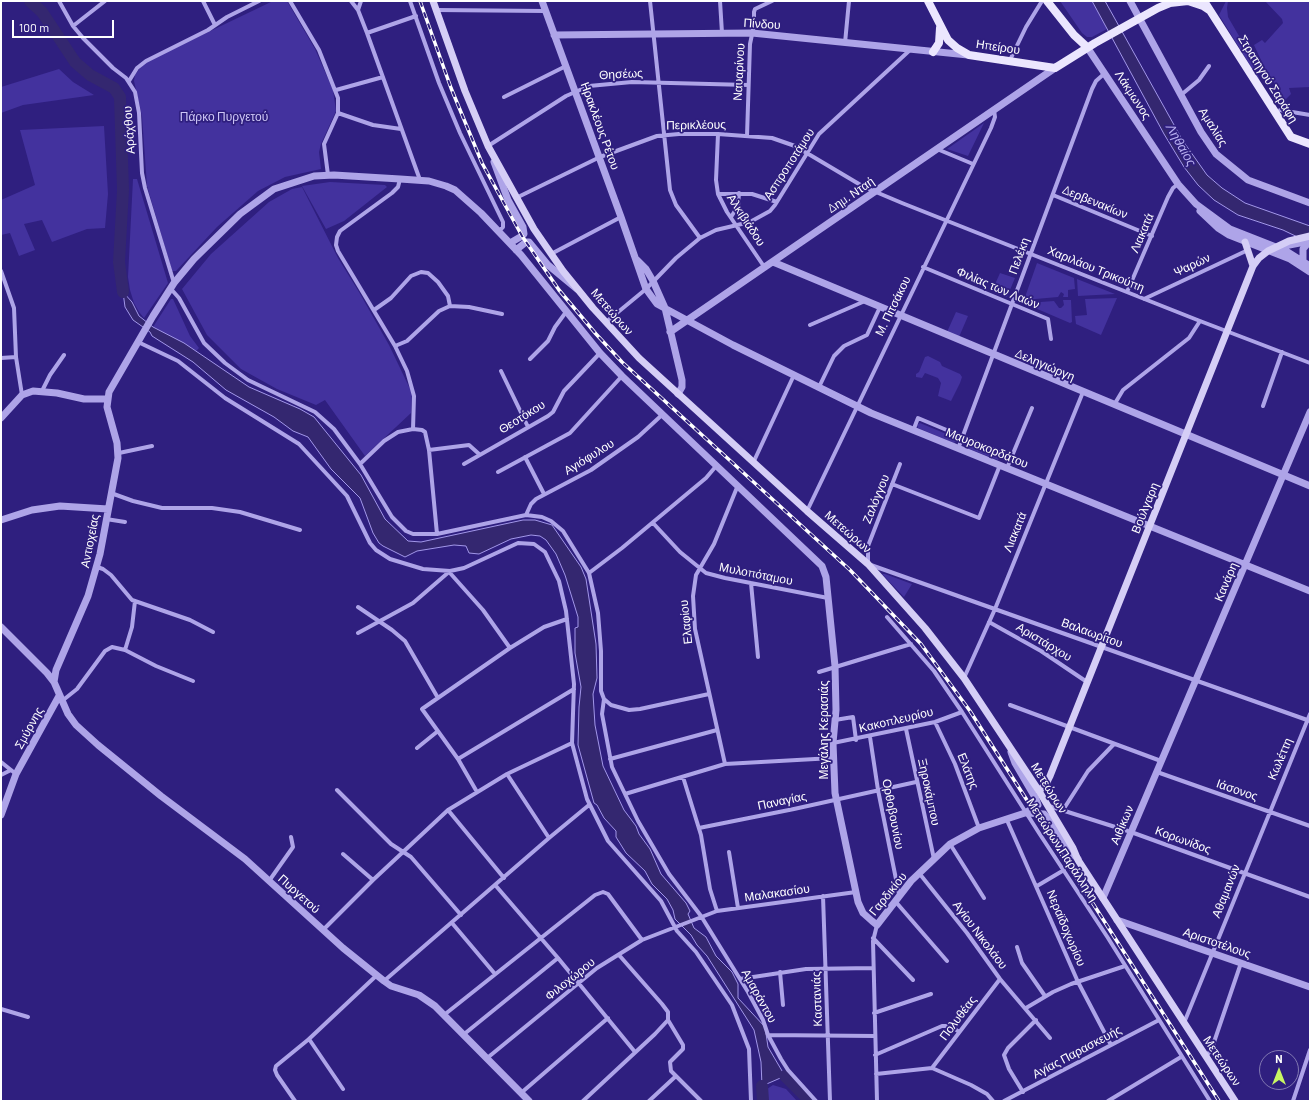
<!DOCTYPE html>
<meta charset="utf-8">
<style>
body{margin:0}
#map{position:relative;width:1311px;height:1102px;overflow:hidden;background:#2f1f7f;font-family:Barlow,sans-serif}
canvas{display:block}
.frame{position:absolute;inset:0;border:2px solid #fff;pointer-events:none}
.north{position:absolute;left:1259px;top:1050px;width:40px;height:40px;box-sizing:border-box;background:#2f1f7f;border:1px solid #8279b2;border-radius:50%;rotate:0deg;font-size:11px;font-weight:700;line-height:16px;text-align:center;color:#fff}
.north::after{content:'';display:block;margin:auto;width:14px;height:18px;background:#c8f663;clip-path:polygon(50% 0,100% 100%,50% 72%,0 100%)}
.scale{position:absolute;left:12px;top:20px;width:102px;height:18px;box-sizing:border-box;border:2px solid #fff;border-top:0;padding-left:5px;font-size:12px;line-height:14px;white-space:nowrap;color:#fff;-webkit-text-stroke:3px #2f1f7f;paint-order:stroke}
</style>
<div id="map">
<canvas width="1311" height="1102"></canvas>
<div class="frame"></div>
<div class="north">N</div>
<div class="scale">100 m</div>
</div>
<script>
const ctx = document.querySelector('canvas').getContext('2d');
ctx.lineJoin = 'round';
function fill(path, color) {
  ctx.fillStyle = color;
  ctx.fill(path, 'evenodd');
}
function poly(rows) {
  const path = new Path2D();
  for (const r of rows) {
    path.moveTo(r[0], r[1]);
    for (let i = 2; i < r.length; i += 2) path.lineTo(r[i], r[i + 1]);
  }
  return path;
}
function trace(path, color, width, dash) {
  ctx.strokeStyle = color;
  ctx.lineWidth = width;
  ctx.lineCap = dash ? 'butt' : 'round';
  ctx.setLineDash(dash || []);
  ctx.stroke(path);
}
function write(font, color, halo, rows, align = 'center') {
  ctx.font = font + ' Barlow,sans-serif';
  ctx.lineWidth = 3.5;
  ctx.setLineDash([]);
  ctx.textBaseline = 'middle';
  ctx.strokeStyle = halo;
  ctx.fillStyle = color;
  for (const [text, x, y, turn = 0] of rows) {
    ctx.save();
    ctx.translate(x, y);
    ctx.rotate((+turn || 0) * Math.PI / 180);
    ctx.textAlign = isNaN(turn) ? turn : align;
    if (halo) ctx.strokeText(text, 0, 0);
    ctx.fillText(text, 0, 0);
    ctx.restore();
  }
}
fill(poly([
 [273,1,287,1,315,49,333,90,336,111,321,144,319,152,321,169,285,177,258,191,217,227,176,271,172,271,147,186,142,116,134,81,135,75,142,65,152,59],
 [1060,1,1092,1,1107,29,1092,37,1087,37,1082,33],
 [1226,1,1228,1,1227,8,1228,17,1249,53,1261,83,1219,15],
 [1265,1,1310,1,1310,87,1289,88,1291,94,1285,100,1267,73,1254,45,1262,40,1265,43,1283,23,1282,19],
 [59,69,73,82,94,95,23,105,1,113,1,87],
 [984,123,968,156,947,149],
 [104,126,108,194,105,228,87,229,52,242,42,220,24,224,35,250,19,256,10,233,1,235,1,200,35,185,20,130],
 [133,179,137,179,168,283,144,318,139,312,134,303,130,290,128,277],
 [330,182,385,185,387,187,344,221,326,229,302,186],
 [302,187,338,258,359,292,389,345,412,393,411,413,365,456,325,400,316,405,277,389,241,369,207,335,182,289,211,254,269,202,292,189],
 [1037,263,1074,278,1075,289,1068,290,1068,297,1063,297,1064,294,1061,292,1058,297,1024,300],
 [1000,273,1015,278,1007,297,992,291],
 [1077,279,1115,294,1078,296],
 [1117,298,1101,335,1076,324,1075,316,1087,315,1085,299],
 [171,299,173,299,190,336,199,348,196,351,153,327],
 [1063,300,1071,300,1072,322,1070,323,1028,305,1027,303,1054,301,1059,308,1061,308,1064,305],
 [956,312,968,316,959,337,947,332],
 [928,356,940,362,942,366,960,374,962,377,960,383,951,401,938,396,941,383,938,378,925,373,922,378,916,377,916,374,919,372,925,357],
 [920,423,956,438,957,441,954,443,918,428,917,425],
 [967,443,1000,456,1000,458,998,460,967,448],
 [882,574,885,574,912,584,904,597],
 [773,1085,786,1089,797,1101,765,1101,764,1091]
]), '#43329e');
const water = poly([
 [1092,1,1105,1,1183,141,1207,175,1222,188,1245,203,1310,226,1310,243,1283,230,1238,215,1214,200,1198,185,1184,167,1164,134,1092,1],
 [123,292,132,302,139,316,153,327,184,343,249,387,300,409,314,417,361,475,385,519,408,541,421,542,523,520,535,520,552,525,581,567,586,579,596,644,597,678,593,694,595,725,603,766,624,810,636,826,639,834,650,849,661,874,686,903,690,911,688,914,694,928,706,937,716,956,732,972,738,984,738,998,765,1027,768,1047,785,1076,762,1086,761,1062,754,1030,707,956,697,945,691,935,675,919,673,910,667,899,652,884,645,871,626,853,616,837,616,831,604,818,597,805,594,803,578,745,579,707,581,687,575,653,575,628,578,627,578,617,565,575,556,554,546,540,540,536,531,535,511,539,479,554,469,553,466,546,454,545,417,551,405,557,383,546,379,543,373,533,360,498,331,469,308,437,293,431,274,417,226,390,193,362,152,336,150,332,133,320,125,307,123,292]
]);
fill(water, '#342770');
trace(water, '#a297e9', 1);
trace(poly([
 [30,1,42,12,75,62,90,75,114,88,120,97,123,190,119,262,123,292],
 [785,1076,810,1101],
 [762,1086,763,1101]
]), '#342770', 12);
trace(poly([
 [59,1,73,26,83,38,113,68,126,78,135,92,139,113,142,173,145,188,174,283],
 [203,1,215,25],
 [290,1,319,50,338,98,338,113,324,144,328,175],
 [351,1,358,10,367,33,420,180],
 [410,1,439,83,460,133,503,222,503,227,499,231],
 [650,1,670,190,676,205,700,238],
 [720,1,722,33],
 [358,10,361,1],
 [437,10,545,11],
 [73,26,105,1],
 [367,33,416,16],
 [845,43,849,1],
 [1010,60,1026,27,1042,1],
 [129,81,137,68,146,61,208,30,227,17,259,1],
 [336,90,383,77],
 [1181,95,1199,80,1209,66],
 [504,97,566,66],
 [1280,110,1310,115],
 [338,113,373,125,401,129],
 [718,134,716,180,718,194,727,212,765,268],
 [747,136,750,44,754,25,754,12,755,9,772,1],
 [488,146,566,96,589,86,632,82,748,85],
 [937,149,973,164],
 [400,179,398,187,392,193,340,231,337,237,336,245,338,251,395,346,407,371,414,396,413,429],
 [718,194,752,194,777,202],
 [1053,195,1152,236],
 [516,198,600,157,657,136,679,134,718,134,772,138,795,146,864,187,902,203,1200,321,1310,363],
 [731,217,738,206,739,193],
 [551,254,621,217],
 [923,267,1048,319,1051,339],
 [1,271,14,308,16,357,22,395],
 [171,289,179,298,204,343,225,363,248,380,315,412,334,429,360,464,392,517,406,531,413,534,437,534,526,515,542,517,551,521,563,531,589,573,598,613,601,651,601,691,604,699,602,714,612,767,638,821,669,874,701,916,748,992,763,1020,768,1035,781,1059,788,1070,816,1101],
 [1127,292,1168,197,1173,188,1178,184],
 [1144,299,1248,250],
 [374,310,391,298,411,276,421,272,428,273,438,282,448,296,450,306],
 [606,322,646,289,676,258,700,238,716,230,750,222,770,211,775,205,819,134,910,50],
 [810,325,865,301],
 [138,342,178,361,225,398,299,444,347,496,370,543,376,550,390,559,423,569,450,571,464,568,518,543,534,544,545,552,559,581,566,611,574,684,572,743,587,799,608,841,661,901,677,931,696,952,732,1005,749,1049,751,1101],
 [395,346,407,341,439,311,450,306,469,307,502,314],
 [1,358,16,357],
 [530,359,548,341,555,327,566,312],
 [501,371,528,427],
 [819,387,834,356,844,346,867,335,880,307],
 [42,391,50,375,64,355],
 [1114,405,1123,390,1189,338,1200,321],
 [1263,406,1282,352],
 [913,431,918,418,1011,457],
 [958,449,1092,89,1096,81,1105,73],
 [429,450,469,445,479,454],
 [119,453,152,446],
 [525,457,544,494],
 [754,461,794,375],
 [360,464,384,441,398,432,413,429,422,430,425,432,429,450,437,534],
 [464,464,548,416,553,412,564,391,600,353],
 [900,464,868,546,868,564,1310,721],
 [1007,468,1032,408],
 [498,472,570,433,622,376],
 [892,484,979,518,1000,465],
 [111,493,133,501,162,508,212,508,240,512,300,530],
 [807,511,991,128,995,117,994,110],
 [526,515,531,504,536,499,591,470,638,437,663,414],
 [106,519,125,522],
 [653,523,680,552,706,573,725,578,828,598],
 [97,567,103,569,111,575,132,600,190,620,213,632],
 [450,573,483,610,510,648],
 [589,573,622,548,706,478,717,465],
 [751,583,758,657],
 [358,607,392,630,405,641,438,698],
 [887,617,934,671,962,712,1039,833,1108,938,1210,1101],
 [989,622,1041,651,1087,682],
 [358,633,413,603,450,571],
 [125,650,132,627,135,601],
 [819,672,911,644],
 [964,678,995,609,1083,392],
 [604,699,611,705,629,710,640,709,709,694],
 [62,701,77,689,105,651,112,647,125,650,156,666,193,681],
 [1010,705,1161,761],
 [835,720,853,717,856,740],
 [935,722,955,764,979,828],
 [906,729,934,859],
 [870,737,878,790,899,894],
 [833,743,935,722,962,712],
 [417,748,438,731],
 [458,759,574,689],
 [610,759,717,730],
 [1,762,16,774],
 [725,764,695,629,693,596,696,575,714,544,738,485],
 [1157,772,1310,826],
 [507,774,549,838],
 [1,775,11,770],
 [683,777,701,835,710,889,717,911],
 [337,790,391,844,411,857,461,915],
 [477,792,458,759,422,709,510,648,544,627,567,619],
 [625,794,725,764,833,758],
 [1049,806,1131,832,1310,897],
 [448,810,504,878],
 [1063,810,1088,771,1114,744],
 [1006,818,1078,982,1111,1045],
 [699,828,794,809,916,782],
 [950,844,984,898],
 [729,852,738,908],
 [343,854,373,880],
 [919,873,967,933,1000,979,1050,1038],
 [269,881,293,847,291,837],
 [496,886,558,958,635,1052],
 [1037,886,1064,870],
 [823,896,830,1101],
 [895,901,947,961],
 [452,923,495,974],
 [323,930,373,880,448,810,507,774,572,743],
 [873,938,913,980],
 [1017,947,1022,963,1045,996],
 [780,972,783,1005],
 [740,979,806,969,873,968],
 [384,981,549,838,589,805],
 [1026,1008,1053,992,1071,984,1125,966],
 [1,1009,28,1017],
 [874,1013,931,994],
 [444,1015,595,895,603,892,608,894,642,940],
 [668,1020,683,1045,683,1049,670,1062,671,1071,701,1101],
 [1184,1023,1310,714],
 [463,1035,558,958],
 [768,1035,875,1036],
 [309,1039,343,1089],
 [875,1055,942,1026,951,1026,959,1032],
 [1206,1057,1212,1048,1241,963],
 [486,1059,597,968,642,940,717,911,856,892],
 [932,1068,1000,979],
 [876,1074,932,1068,971,1085,987,1094,993,1101],
 [1023,1092,1009,1069,1004,1055,1008,1048,1036,1020],
 [521,1093,608,1018],
 [295,1101,277,1075,275,1070,276,1066,309,1039,377,975],
 [583,1101,655,1034,668,1020,668,1012,662,1004,619,955],
 [649,1101,676,1076],
 [877,1101,873,941,877,925],
 [1004,1101,1159,1020],
 [1108,1101,1181,1057],
 [1293,1101,1310,1050]
]), '#aea4e8', 4);
trace(poly([
 [542,1,621,217,646,289,657,304,733,345,871,413,1310,591],
 [1130,1,1201,132,1216,154,1248,180,1310,203],
 [554,35,752,33,968,55],
 [1087,47,1178,184,1196,204,1230,229,1286,251,1310,266],
 [494,162,508,200,523,227,524,234,522,236,510,243],
 [1200,211,1218,228,1229,235,1290,259,1310,272],
 [1279,247,1310,241],
 [516,250,526,242,529,242,548,265,577,289],
 [637,260,646,269,653,281,665,308,682,380,682,387,678,394],
 [1303,261,1303,249,1309,242],
 [773,262,1310,486],
 [670,332,1055,68],
 [1,418,22,395,33,391,57,393,84,399,107,399],
 [1,520,32,510,60,506,108,509],
 [1,627,47,673,54,682,68,714,76,725,98,745,161,796,245,859,343,948,384,981,391,986,419,995,435,1006,529,1101],
 [54,682,56,670,88,596,100,554,118,458,117,443,107,407,109,392,153,316,174,283,194,259,240,214,274,189,314,176,334,175,400,179,429,181,446,186,455,190,481,213,521,255,600,353,622,376,822,566,826,577,835,666,836,710,833,743,835,793,858,902,863,913,872,921,877,925,911,881,950,844,979,828,1025,813,1038,805,1036,799,1015,763,1011,752],
 [1026,813,1044,814,1047,817,1069,850,1078,859],
 [1,815,16,774,59,696],
 [1103,898,1310,412],
 [1117,920,1310,987]
]), '#aea4e8', 7);
trace(poly([
 [433,1,465,91,488,146,534,229,563,271,593,308,639,358,807,511,868,564,925,628,964,678,1039,791,1073,848,1078,860,1235,1101],
 [1245,242,1253,266],
 [1039,791,1046,784,1050,776,1253,266,1259,258,1268,251,1289,241,1310,236]
]), '#d5cef6', 7);
trace(poly([
 [928,1,948,40,957,48,969,55,1055,68,1095,43,1158,8,1170,3,1188,1],
 [1047,1,1074,35,1087,47],
 [1188,1,1203,6,1209,10],
 [1204,1,1291,137,1310,144],
 [933,52,939,43,940,28]
]), '#ebe6fe', 8);
const rail = poly([
 [420,1,451,88,482,163,522,236,559,290,596,334,622,362,850,570,921,644,970,711,1219,1101]
]);
trace(rail, '#fff', 3.5);
trace(rail, '#2f1f7f', 2, [6]);
write('12px', '#fff', '#2f1f7f', [
 ["Πίνδου",762,24,4],
 ["Ηπείρου",998,47,8],
 ["Ναυαρίνου",739,72,-87],
 ["Θησέως",621,74,-3],
 ["Στρατηγού Σαράφη",1268,79,58],
 ["Λάκμωνος",1133,95,57],
 ["Περικλέους",696,125,-1],
 ["Ηρακλέους Ρέτου",600,126,70],
 ["Αμαλίας",1213,127,58],
 ["Αράχθου",129,130,-94],
 ["Ασπροποτάμου",789,164,-57],
 ["Δημ. Νταή",851,195,-34],
 ["Δερβενακίων",1095,202,22],
 ["Αλκιβιάδου",746,220,57],
 ["Λιακατά",1142,233,-67],
 ["Πελέκη",1019,256,-70],
 ["Ψαρών",1192,265,-25],
 ["Χαριλάου Τρικούπη",1096,269,22],
 ["Φιλίας των Λαών",998,288,23],
 ["Μ. Πιτσάκου",893,306,-64],
 ["Μετεώρων",612,312,49],
 ["Δεληγιώργη",1045,365,23],
 ["Θεοτόκου",522,417,-32],
 ["Μαυροκορδάτου",987,448,22],
 ["Αγιόφυλου",589,457,-32],
 ["Ζαλόγγου",876,499,-68],
 ["Βούλγαρη",1145,508,-68],
 ["Μετεώρων",848,532,41],
 ["Λιακατά",1015,532,-68],
 ["Αντιοχείας",90,541,-79],
 ["Μυλοπόταμου",756,574,11],
 ["Κανάρη",1226,582,-67],
 ["Ελαφίου",686,622,-96],
 ["Βαλαωρίτου",1092,633,20],
 ["Αριστάρχου",1044,642,31],
 ["Κακοπλευρίου",896,720,-13],
 ["Σμύρνης",29,728,-61],
 ["Μεγάλης Κερασιάς",824,730,-90],
 ["Κωλέττη",1280,759,-67],
 ["Ελάτης",968,771,68],
 ["Μετεώρων",1049,788,58],
 ["Ιάσονος",1237,790,19],
 ["Ξηροκάμπου",929,792,78],
 ["Παναγίας",782,801,-12],
 ["Ορθοβουνίου",893,814,79],
 ["Αιθίκων",1122,825,-67],
 ["Κορωνίδος",1183,840,20],
 ["Μετεώρων Παράλληλη",1062,850,57],
 ["Αθαμανών",1226,891,-68],
 ["Μαλακασίου",777,893,-8],
 ["Πυργετού",299,894,42],
 ["Γαρδικίου",888,894,-51],
 ["Νεραϊδοχωρίου",1066,928,67],
 ["Αγίου Νικολάου",980,935,53],
 ["Αριστοτέλους",1217,943,19],
 ["Φιλοχώρου",570,979,-39],
 ["Αμαράντου",759,996,61],
 ["Καστανιάς",817,999,-92],
 ["Πολυθέας",958,1018,-53],
 ["Αγίας Παρασκευής",1077,1052,-28],
 ["Μετεώρων",1222,1061,56]
]);
write('12px', '#cec7f6', '#2f1f7f', [
 ["Πάρκο Πυργετού",224,117]
]);
write('italic 13px', '#b8aff0', '#2f1f7f', [
 ["Ληθαίος",1181,145,60]
]);
</script>
